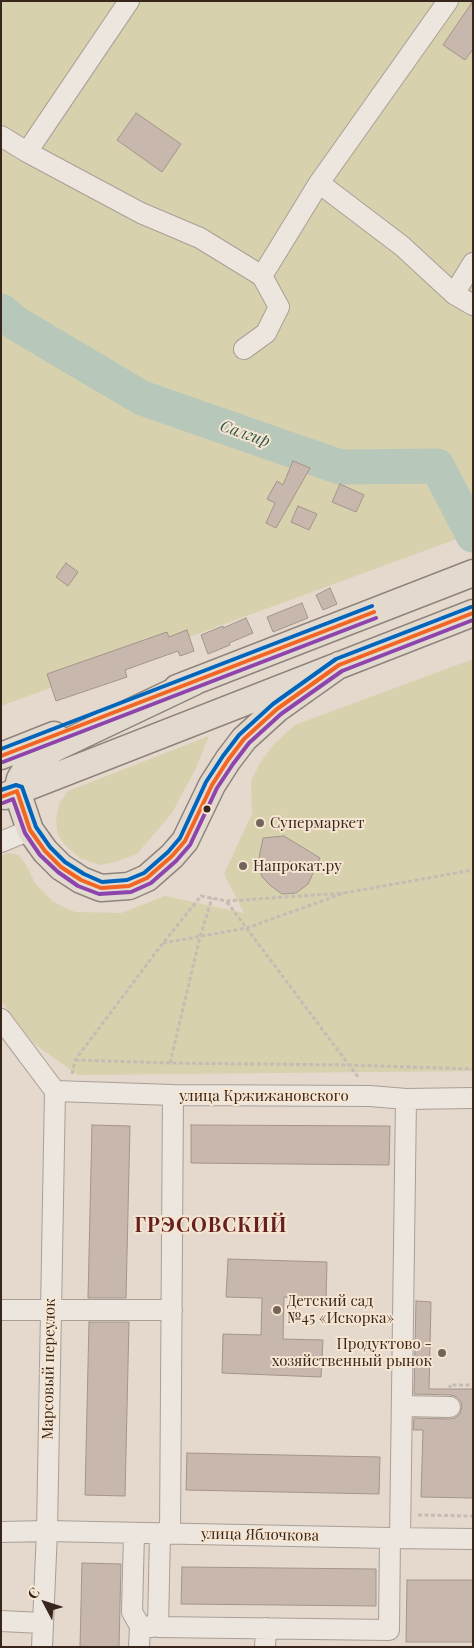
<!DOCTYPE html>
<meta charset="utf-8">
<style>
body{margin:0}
#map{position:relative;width:474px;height:1648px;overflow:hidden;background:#e4d9cc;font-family:"Playfair Display",serif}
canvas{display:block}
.frame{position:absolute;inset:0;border:2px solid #38261d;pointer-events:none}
.north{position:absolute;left:20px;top:1578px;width:50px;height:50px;-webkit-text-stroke:4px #f6e5d1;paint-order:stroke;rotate:310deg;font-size:14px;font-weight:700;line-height:20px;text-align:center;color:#38261d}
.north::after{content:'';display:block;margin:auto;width:18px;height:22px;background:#38261d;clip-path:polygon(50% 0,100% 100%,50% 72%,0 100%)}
</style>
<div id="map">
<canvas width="474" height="1648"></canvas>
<div class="frame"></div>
<div class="north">С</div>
</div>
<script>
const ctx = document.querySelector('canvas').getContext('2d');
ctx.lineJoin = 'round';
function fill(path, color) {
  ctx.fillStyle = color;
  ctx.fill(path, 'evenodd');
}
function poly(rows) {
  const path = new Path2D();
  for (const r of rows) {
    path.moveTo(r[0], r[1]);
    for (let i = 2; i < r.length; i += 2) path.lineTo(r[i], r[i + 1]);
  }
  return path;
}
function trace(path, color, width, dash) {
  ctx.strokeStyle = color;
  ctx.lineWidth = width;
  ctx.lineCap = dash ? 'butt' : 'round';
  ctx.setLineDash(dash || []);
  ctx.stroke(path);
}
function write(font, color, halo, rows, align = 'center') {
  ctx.font = font + ' "Playfair Display",serif';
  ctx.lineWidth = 4;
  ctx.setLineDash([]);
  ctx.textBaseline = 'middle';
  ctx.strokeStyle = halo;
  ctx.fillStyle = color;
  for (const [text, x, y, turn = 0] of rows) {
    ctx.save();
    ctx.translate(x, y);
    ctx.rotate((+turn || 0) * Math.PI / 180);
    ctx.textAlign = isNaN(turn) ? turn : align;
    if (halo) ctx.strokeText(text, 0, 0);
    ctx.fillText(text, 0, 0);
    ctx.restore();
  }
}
fill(poly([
 [1,1,473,1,473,533,1,706],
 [473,659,473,1071,78,1075,33,1043,1,1001,1,856,9,853,19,855,26,865,35,883,53,902,75,912,121,913,165,896,244,913,224,874,252,814,251,781,260,763,274,744,295,725],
 [209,736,196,768,172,813,137,854,115,862,100,865,80,858,65,845,58,835,56,821,59,804,68,791]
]), '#d7d1ae');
trace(poly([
 [1,311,17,324,142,398,340,467,437,466,473,535]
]), '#b7c8bb', 35);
const building = poly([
 [473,1,473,49,465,60,443,45,473,1],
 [136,113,181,144,162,172,117,140,136,113],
 [293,461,310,468,276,528,266,523,275,503,267,499,277,481,283,485,293,461],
 [340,484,364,495,356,512,332,502,340,484],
 [298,506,317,514,309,530,291,522,298,506],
 [66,563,78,572,68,586,56,577,66,563],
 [330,588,337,604,323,610,316,595,330,588],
 [302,603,308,618,273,632,267,617,302,603],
 [246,618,253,633,229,643,230,645,208,654,201,635,223,626,223,628,246,618],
 [187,630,194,651,180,656,178,651,125,670,127,677,56,701,47,674,167,632,169,637,187,630],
 [284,836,320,858,308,884,296,893,282,894,271,886,262,877,258,863,263,838,284,836],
 [92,1125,130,1126,126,1298,88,1298,92,1125],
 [191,1125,390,1126,389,1165,191,1163,191,1125],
 [228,1259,327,1262,326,1298,284,1297,283,1339,323,1340,321,1377,222,1373,223,1334,261,1335,262,1298,226,1297,228,1259],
 [416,1301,431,1302,429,1389,473,1389,473,1498,421,1497,423,1430,413,1430,414,1418,450,1419,455,1418,460,1414,462,1407,461,1402,457,1397,451,1395,414,1394,416,1301],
 [89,1322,129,1322,125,1496,85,1495,89,1322],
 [187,1453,380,1457,379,1494,186,1490,187,1453],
 [82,1563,121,1564,119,1647,80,1647,82,1563],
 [182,1567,376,1569,376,1606,181,1604,182,1567],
 [407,1580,473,1580,473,1642,406,1642,407,1580]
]);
fill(building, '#c8b7ad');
trace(building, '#a4948b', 1);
const minor = poly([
 [1,136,27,152,141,213,200,238,262,276,279,307,266,333,244,349],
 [27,152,129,1],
 [319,183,402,246,454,294,473,305],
 [262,276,319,183,448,1],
 [454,294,473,263],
 [1,842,30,830],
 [1,1019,55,1091],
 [55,1091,173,1095,370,1096,406,1099,473,1098],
 [1,1310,172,1310],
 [402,1406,450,1407],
 [1,1532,47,1531,390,1538,473,1539],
 [134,1533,132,1612,140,1626],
 [160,1533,158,1627,389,1630,390,1538],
 [170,1533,173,1095],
 [400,1538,406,1099],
 [1,1621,42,1623],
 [42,1647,47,1531,55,1091],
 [139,1647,140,1626,152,1627],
 [265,1647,266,1628]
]);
const major = poly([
 [194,682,55,748,36,760,26,769,20,779,17,791,30,830,45,851,61,867,81,880,101,888,129,886,147,878,172,856,185,841,212,785,228,760,244,739,277,709,339,665],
 [177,688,473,573],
 [1,756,54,735],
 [5,796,473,613]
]);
trace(minor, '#a99f96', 22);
trace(major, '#8f847c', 29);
trace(poly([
 [227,902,358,1077],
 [163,943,247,928,344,893,473,870],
 [75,1060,170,1063,349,1065,473,1069],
 [170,1063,200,937,212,898],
 [72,1074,75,1060,163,943,201,896,227,901,344,893],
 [450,1389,450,1385,473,1385],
 [418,1515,473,1516]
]), '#c5bcb4', 3, [4, 2.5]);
trace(minor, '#ece6de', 20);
trace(major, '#e3dacf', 26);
trace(poly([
 [1,756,374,612],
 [1,797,17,791,30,830,45,851,61,867,81,880,101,888,129,886,147,878,172,856,185,841,212,785,228,760,244,739,277,709,339,665,473,613]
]), '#f26522', 4);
trace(poly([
 [3,762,376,618],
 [3,803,13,799,25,833,40,855,58,872,78,886,99,894,131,892,151,883,176,861,190,845,217,788,233,764,249,743,281,714,342,671,473,620]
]), '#8e44ad', 4);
trace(poly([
 [1,749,372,606],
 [1,790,16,785,22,787,36,827,50,847,65,862,84,874,102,882,127,880,144,873,168,852,180,838,206,782,223,756,239,735,273,704,336,659,471,607]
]), '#0065bd', 4);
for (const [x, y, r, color] of [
 [207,809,4.5,"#38261d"],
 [260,823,5,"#74655a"],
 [243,866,5,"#74655a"],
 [277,1310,5,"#74655a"],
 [442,1353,5,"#74655a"]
]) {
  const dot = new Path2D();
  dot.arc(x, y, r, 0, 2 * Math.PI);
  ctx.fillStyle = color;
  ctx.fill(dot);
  trace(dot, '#f6e5d1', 2);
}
write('15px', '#38261d', '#f6e5d1', [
 ["Супермаркет",270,823],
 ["Напрокат.ру",253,866],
 ["Детский сад",287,1301],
 ["№45 «Искорка»",287,1318],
 ["Продуктово -",432,1344,"right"],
 ["хозяйственный рынок",432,1361,"right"]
], 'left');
write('15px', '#38261d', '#f6e5d1', [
 ["улица Кржижановского",264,1096],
 ["Марсовый переулок",49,1369,-89],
 ["улица Яблочкова",260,1535,1]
]);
write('italic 16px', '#2c584e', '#f6e5d1', [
 ["Салгир",245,434,19]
]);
ctx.letterSpacing = '1px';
write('bold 20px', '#651f1c', '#f6e5d1', [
 ["ГРЭСОВСКИЙ",211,1226]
]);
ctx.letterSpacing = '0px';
</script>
